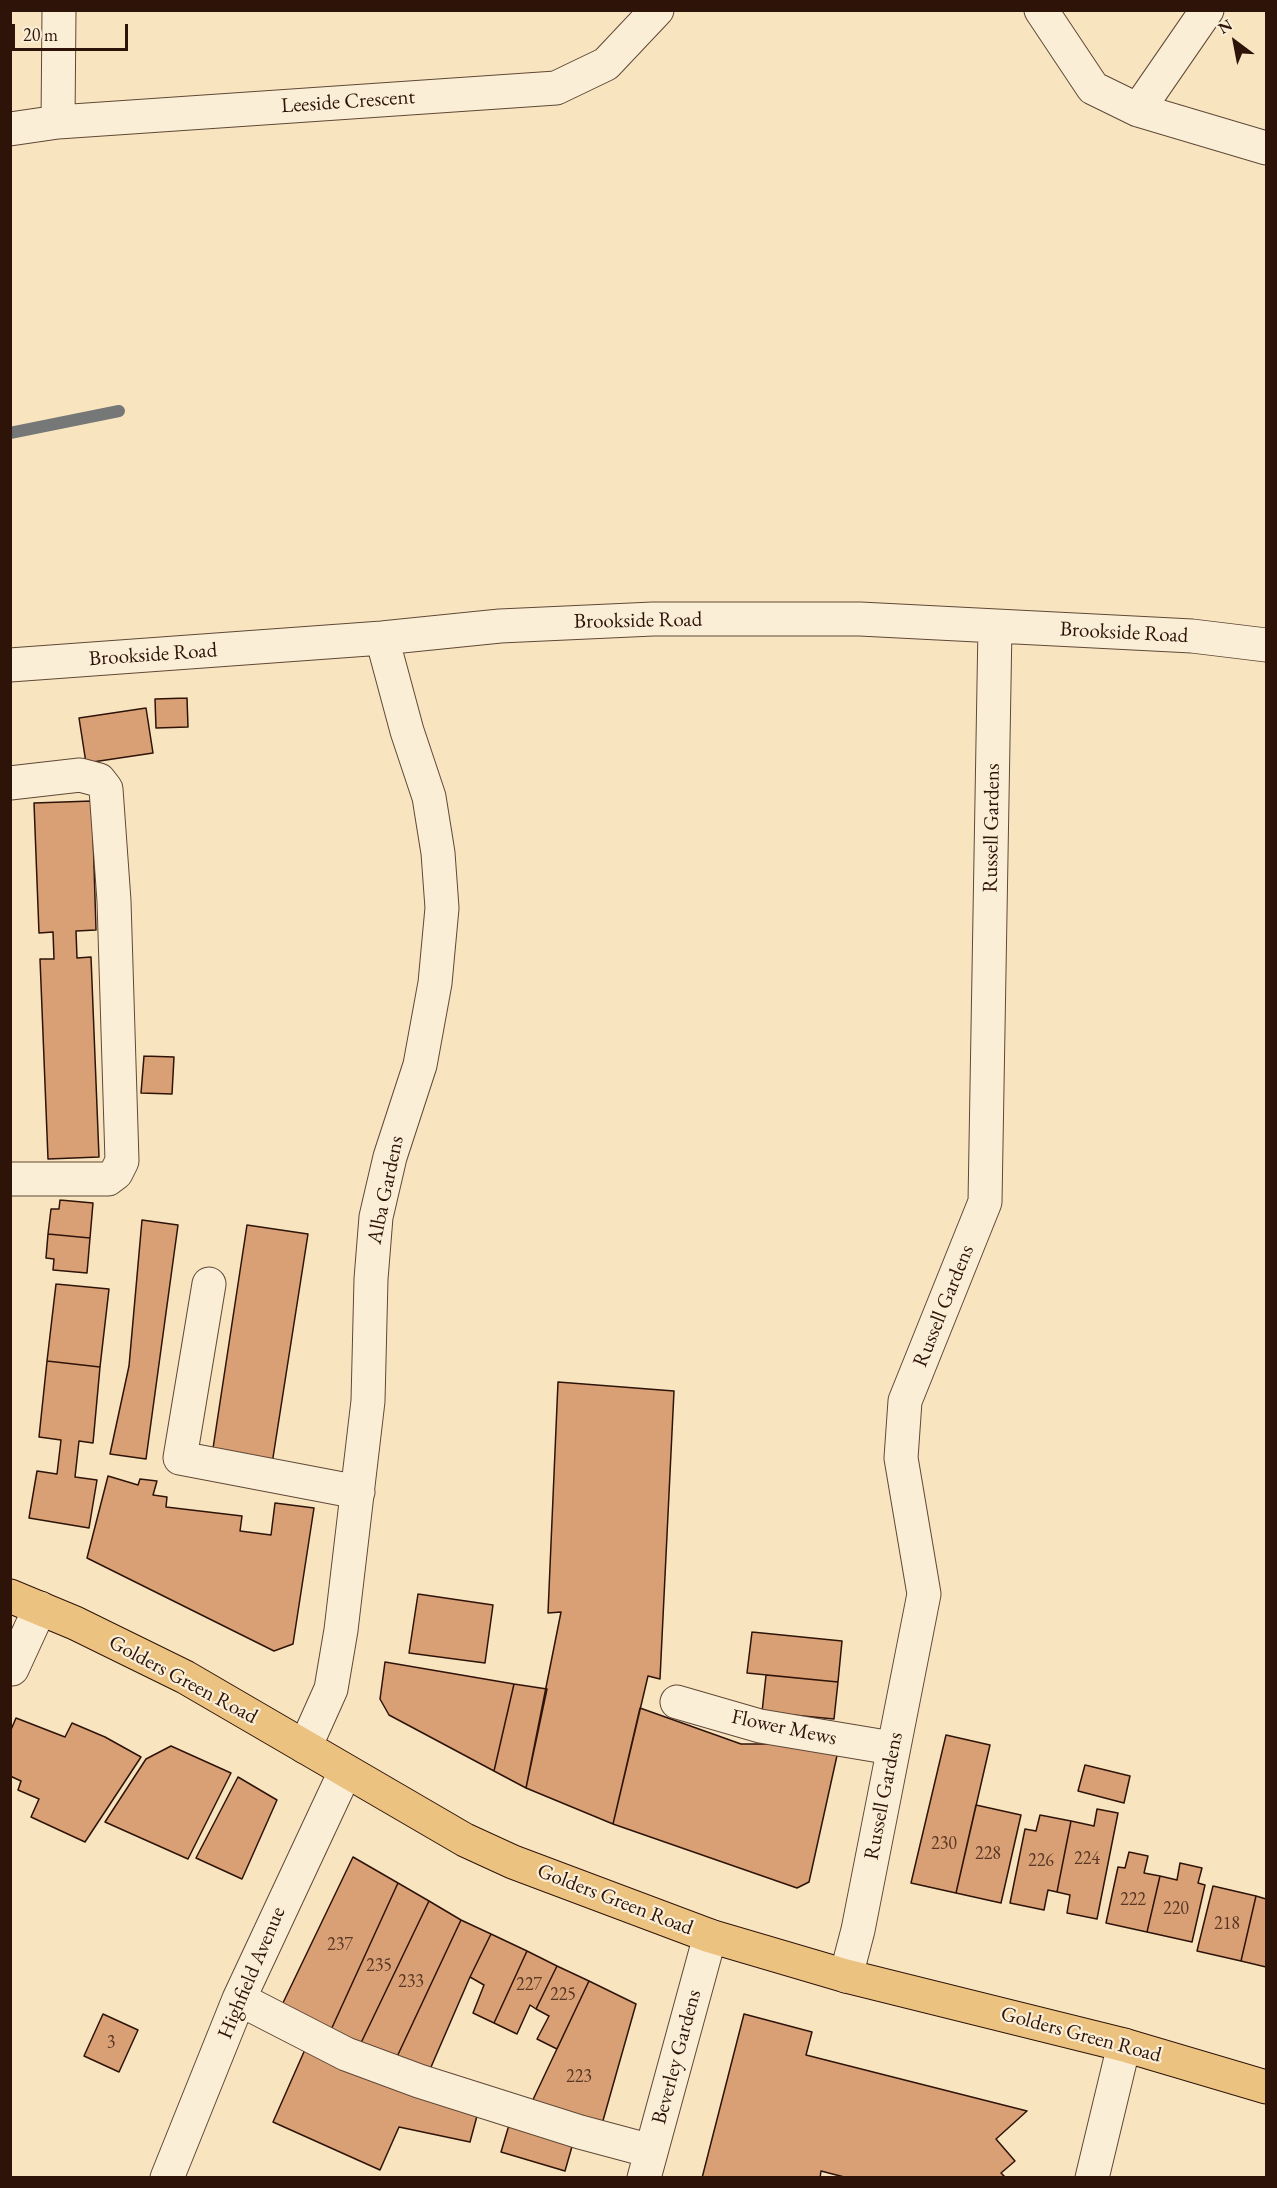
<!DOCTYPE html>
<style>
body{margin:0}
#map{position:relative;width:1277px;height:2188px;overflow:hidden;background:#f8e5c0;font-family:"EB Garamond",serif}
canvas{display:block}
.frame{position:absolute;inset:0;border:12px solid #2e1309;pointer-events:none}
.north{position:absolute;left:1205px;top:12px;width:60px;height:60px;-webkit-text-stroke:4px #faeed6;paint-order:stroke;rotate:328deg;font-size:16px;font-weight:700;line-height:24px;text-align:center;color:#2e1309}
.north::after{content:'';display:block;margin:auto;width:21px;height:27px;background:#2e1309;clip-path:polygon(50% 0,100% 100%,50% 72%,0 100%)}
.scale{position:absolute;left:12px;top:24px;width:116px;height:27px;box-sizing:border-box;border:3px solid #2e1309;border-top:0;padding-left:8px;font-size:18px;line-height:21px;white-space:nowrap;color:#2e1309;-webkit-text-stroke:4px #faeed6;paint-order:stroke}
</style>
<div id="map">
<canvas width="1277" height="2188"></canvas>
<div class="frame"></div>
<div class="north">N</div>
<div class="scale">20 m</div>
</div>
<script>
const ctx = document.querySelector('canvas').getContext('2d');
ctx.lineJoin = 'round';
function poly(rows) {
  const path = new Path2D();
  for (const r of rows) {
    path.moveTo(r[0], r[1]);
    for (let i = 2; i < r.length; i += 2) path.lineTo(r[i], r[i + 1]);
  }
  return path;
}
function trace(path, color, width, dash) {
  ctx.strokeStyle = color;
  ctx.lineWidth = width;
  ctx.lineCap = dash ? 'butt' : 'round';
  ctx.setLineDash(dash || []);
  ctx.stroke(path);
}
function fill(path, color) {
  ctx.fillStyle = color;
  ctx.fill(path, 'evenodd');
}
function write(font, color, halo, rows, align = 'center') {
  ctx.font = font + ' "EB Garamond",serif';
  ctx.lineWidth = 4.5;
  ctx.setLineDash([]);
  ctx.textBaseline = 'middle';
  ctx.strokeStyle = halo;
  ctx.fillStyle = color;
  for (const [text, x, y, turn = 0] of rows) {
    ctx.save();
    ctx.translate(x, y);
    ctx.rotate((+turn || 0) * Math.PI / 180);
    ctx.textAlign = isNaN(turn) ? turn : align;
    if (halo) ctx.strokeText(text, 0, 0);
    ctx.fillText(text, 0, 0);
    ctx.restore();
  }
}
trace(poly([
 [10,433,119,411]
]), '#757876', 12);
const building = poly([
 [187,698,188,727,156,728,155,699,187,698],
 [146,708,153,753,86,763,79,718,146,708],
 [92,801,96,930,76,931,77,958,91,957,99,1157,48,1159,40,959,54,959,53,932,39,933,34,803,92,801],
 [144,1056,174,1057,172,1094,141,1093,144,1056],
 [60,1200,93,1203,90,1238,48,1234,51,1209,59,1209,60,1200],
 [142,1220,178,1225,146,1459,110,1454,129,1366,142,1220],
 [247,1225,308,1234,272,1464,212,1455,247,1225],
 [48,1234,90,1238,87,1273,53,1270,54,1259,46,1258,48,1234],
 [56,1284,109,1289,100,1367,47,1361,56,1284],
 [47,1361,100,1367,93,1443,79,1441,75,1477,97,1480,89,1528,29,1518,37,1471,57,1474,61,1440,39,1437,47,1361],
 [558,1382,674,1391,660,1679,648,1676,613,1824,526,1788,561,1612,548,1613,558,1382],
 [108,1476,138,1485,140,1479,157,1481,153,1495,167,1497,166,1507,242,1516,240,1531,271,1535,275,1503,314,1508,293,1644,274,1651,87,1558,108,1476],
 [418,1594,493,1605,485,1663,409,1653,418,1594],
 [752,1632,842,1641,838,1682,747,1673,752,1632],
 [385,1662,514,1684,494,1771,389,1715,380,1699,385,1662],
 [766,1675,838,1682,834,1719,762,1712,766,1675],
 [514,1684,547,1689,526,1788,494,1771,514,1684],
 [640,1708,741,1744,805,1744,838,1751,809,1882,797,1888,613,1824,640,1708],
 [16,1718,65,1737,72,1723,105,1737,141,1757,85,1842,31,1817,39,1799,18,1790,21,1781,10,1776,10,1732,16,1718],
 [946,1735,990,1745,956,1893,911,1883,946,1735],
 [171,1746,231,1773,188,1859,105,1822,146,1759,171,1746],
 [1085,1765,1130,1776,1124,1803,1078,1791,1085,1765],
 [238,1777,277,1800,242,1879,196,1858,238,1777],
 [976,1805,1021,1815,1001,1903,956,1893,976,1805],
 [1097,1809,1118,1813,1097,1919,1067,1913,1070,1895,1057,1892,1071,1821,1094,1826,1097,1809],
 [1040,1815,1071,1821,1057,1892,1048,1890,1044,1910,1010,1903,1025,1829,1036,1831,1040,1815],
 [1129,1852,1148,1856,1144,1873,1160,1876,1147,1932,1106,1923,1118,1867,1125,1868,1129,1852],
 [353,1857,398,1883,330,2032,281,2007,353,1857],
 [1180,1863,1202,1868,1198,1883,1205,1885,1192,1942,1147,1932,1160,1876,1177,1880,1180,1863],
 [398,1883,429,1901,360,2045,330,2032,398,1883],
 [1213,1886,1256,1896,1241,1961,1197,1951,1213,1886],
 [1256,1896,1266,1899,1266,1967,1241,1961,1256,1896],
 [429,1901,461,1920,395,2061,360,2045,429,1901],
 [461,1920,491,1934,470,1977,428,2074,395,2061,461,1920],
 [491,1934,527,1951,494,2023,473,2013,484,1985,470,1977,491,1934],
 [527,1951,557,1966,536,2009,530,2005,517,2034,494,2023,527,1951],
 [557,1966,589,1981,557,2049,537,2039,549,2016,536,2009,557,1966],
 [589,1981,636,2004,602,2124,530,2106,589,1981],
 [103,2014,138,2030,119,2072,84,2056,103,2014],
 [744,2014,812,2032,806,2055,1027,2111,996,2139,1015,2161,1001,2173,1006,2178,848,2178,821,2171,820,2178,702,2178,744,2014],
 [307,2045,477,2116,470,2142,399,2127,380,2170,273,2122,307,2045],
 [509,2125,573,2143,565,2171,501,2152,509,2125]
]);
fill(building, '#d9a075');
trace(building, '#2e1309', 1.5);
const minor = poly([
 [1041,10,1093,88,1138,110,1266,148],
 [1138,110,1207,10],
 [58,122,59,10],
 [10,129,58,122,556,88,606,64,657,10],
 [10,665,382,638,500,626,653,619,860,619,1192,636,1266,645],
 [10,783,80,775,99,780,106,789,114,901,122,1161,116,1173,108,1179,10,1179],
 [209,1284,180,1458,358,1492],
 [12,1669,40,1608],
 [677,1702,760,1726,892,1748],
 [305,1747,331,1689,341,1630,368,1401,371,1279,376,1217,390,1157,420,1065,435,983,442,908,438,853,429,797,407,731,382,638],
 [846,1976,858,1930,924,1594,901,1458,905,1401,985,1202,995,626],
 [239,1999,346,2054,419,2081,580,2132,651,2151],
 [167,2178,239,1999,345,1772],
 [644,2178,710,1936],
 [1092,2178,1124,2045]
]);
const major = poly([
 [10,1596,75,1623,185,1677,465,1840,513,1862,710,1936,846,1976,1124,2045,1266,2087]
]);
trace(minor, '#604837', 35);
trace(major, '#2e1309', 35);
trace(minor, '#faeed6', 33);
trace(major, '#ecc280', 33);
write('18px', '#593624', null, [
 ["230",944,1844],
 ["228",988,1854],
 ["224",1087,1859],
 ["226",1041,1861],
 ["222",1133,1900],
 ["220",1176,1909],
 ["218",1227,1924],
 ["237",340,1945],
 ["235",379,1966],
 ["233",411,1982],
 ["227",529,1985],
 ["225",563,1995],
 ["3",111,2043],
 ["223",579,2077]
]);
write('21px', '#2e1309', '#faeed6', [
 ["Leeside Crescent",348,102,-4],
 ["Brookside Road",638,621,-1],
 ["Brookside Road",1124,633,3],
 ["Brookside Road",153,655,-4],
 ["Russell Gardens",992,828,-89],
 ["Alba Gardens",386,1190,-78],
 ["Russell Gardens",944,1306,-68],
 ["Golders Green Road",183,1680,28],
 ["Flower Mews",784,1728,12],
 ["Russell Gardens",884,1796,-79],
 ["Golders Green Road",615,1900,21],
 ["Highfield Avenue",252,1973,-67],
 ["Golders Green Road",1081,2035,15],
 ["Beverley Gardens",677,2057,-75]
]);
</script>
